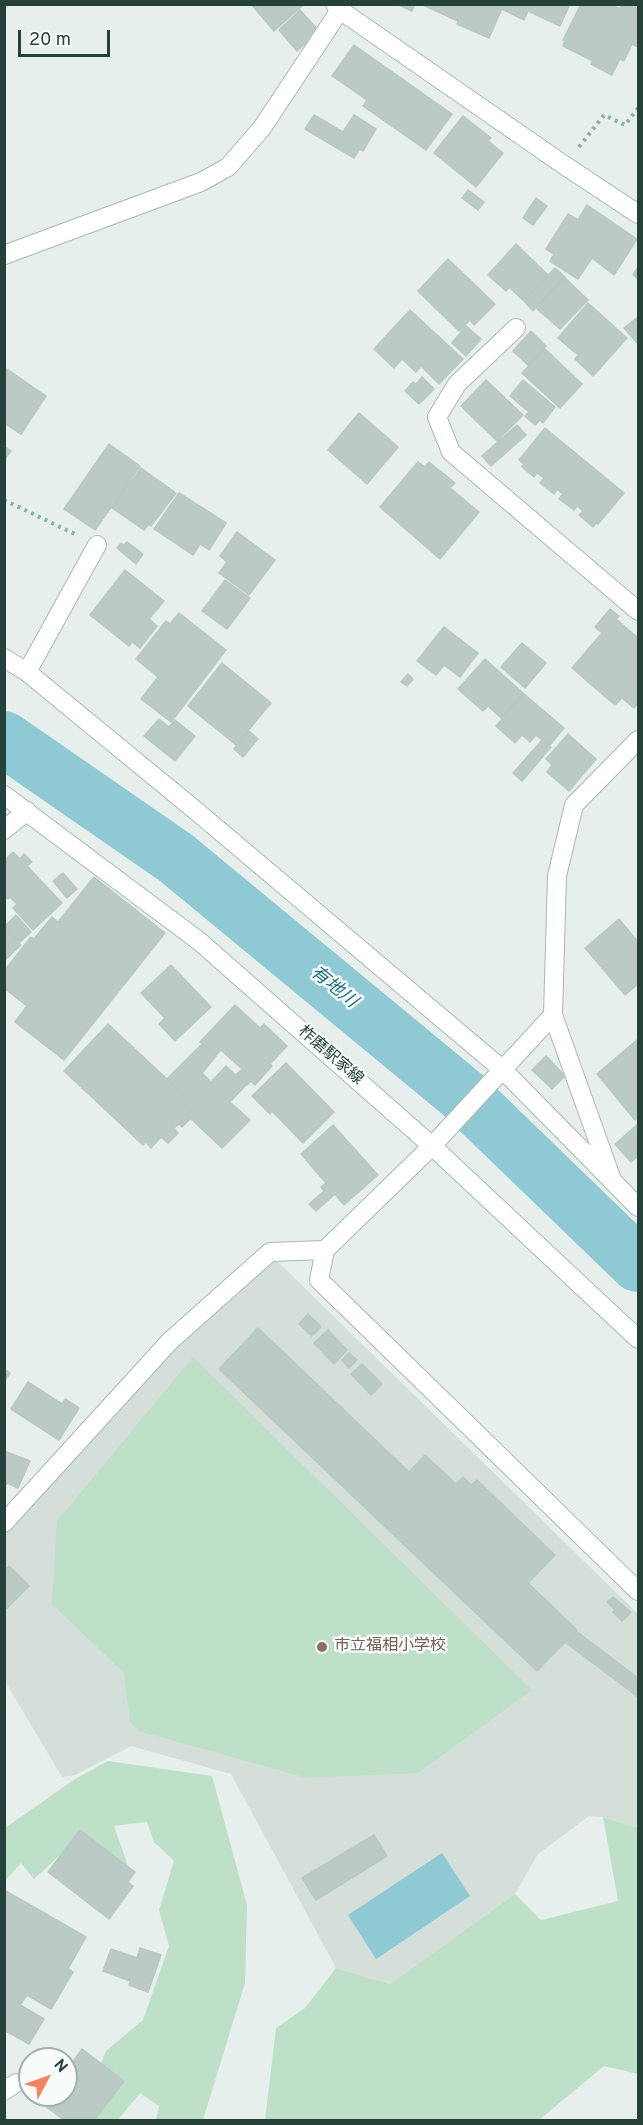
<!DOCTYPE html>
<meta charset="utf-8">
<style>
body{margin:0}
#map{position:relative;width:643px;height:2125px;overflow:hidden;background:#e6efeb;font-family:Overpass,sans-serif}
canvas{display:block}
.frame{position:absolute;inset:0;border:6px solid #24423a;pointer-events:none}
.north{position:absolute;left:18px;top:2047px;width:60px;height:60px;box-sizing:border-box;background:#f7fbf9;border:2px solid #a3b1ad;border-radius:50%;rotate:49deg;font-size:16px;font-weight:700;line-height:24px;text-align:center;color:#24423a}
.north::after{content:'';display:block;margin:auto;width:21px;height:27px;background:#f4845f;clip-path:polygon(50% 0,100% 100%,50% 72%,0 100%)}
.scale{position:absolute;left:18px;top:30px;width:92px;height:27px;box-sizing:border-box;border:3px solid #24423a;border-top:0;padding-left:8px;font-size:18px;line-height:21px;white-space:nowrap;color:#24423a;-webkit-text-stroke:4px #f7fbf9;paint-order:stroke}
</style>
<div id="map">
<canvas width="643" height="2125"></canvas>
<div class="frame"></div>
<div class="north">N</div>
<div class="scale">20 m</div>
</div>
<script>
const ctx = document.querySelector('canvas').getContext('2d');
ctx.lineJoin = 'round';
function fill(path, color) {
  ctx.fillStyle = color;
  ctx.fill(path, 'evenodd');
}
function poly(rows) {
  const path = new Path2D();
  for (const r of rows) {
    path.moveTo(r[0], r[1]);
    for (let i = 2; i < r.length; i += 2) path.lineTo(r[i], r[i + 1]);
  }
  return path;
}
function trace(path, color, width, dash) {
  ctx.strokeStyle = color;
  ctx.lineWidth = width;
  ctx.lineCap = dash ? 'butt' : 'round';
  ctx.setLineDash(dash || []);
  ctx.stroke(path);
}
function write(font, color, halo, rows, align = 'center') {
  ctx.font = font + ' Overpass,"Noto Sans JP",sans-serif';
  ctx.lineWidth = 5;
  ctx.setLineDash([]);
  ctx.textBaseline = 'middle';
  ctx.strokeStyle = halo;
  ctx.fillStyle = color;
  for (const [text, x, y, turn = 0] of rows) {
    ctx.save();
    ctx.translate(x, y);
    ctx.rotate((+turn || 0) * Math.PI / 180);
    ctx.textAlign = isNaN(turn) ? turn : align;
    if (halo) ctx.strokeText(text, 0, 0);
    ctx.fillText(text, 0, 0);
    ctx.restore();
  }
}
fill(poly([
 [274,1258,638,1614,638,1828,603,1817,589,1816,538,1854,515,1894,390,1984,336,1968,231,1774,131,1746,75,1775,62,1777,5,1681,4,1534,173,1348]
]), '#d4dfda');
fill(poly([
 [193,1357,532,1690,418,1773,307,1778,138,1731,130,1722,124,1673,52,1604,57,1521],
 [108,1761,212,1776,247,1905,245,1983,203,2120,156,2120,159,2106,140,2093,118,2120,78,2120,106,2051,143,2020,169,1946,159,1910,174,1861,154,1842,147,1822,114,1826,128,1866,73,1843,34,1879,21,1863,5,1881,5,1828,75,1779],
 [603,1817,638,1828,638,2074,604,2066,539,2120,265,2120,276,2028,305,2008,336,1968,390,1984,515,1894,541,1920,618,1901]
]), '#bfe0c8');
fill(poly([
 [442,1853,470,1896,376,1959,348,1915]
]), '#8ec9d4');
trace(poly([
 [4,739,176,858,463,1095,638,1264]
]), '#8ec9d4', 56);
const building = poly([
 [251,4,302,4,303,5,274,31,251,4],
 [397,4,415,4,412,11,397,4],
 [426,4,504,4,489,38,457,24,458,21,425,6,426,4],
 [504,4,531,4,524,20,502,9,504,4],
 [531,4,570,4,560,26,528,11,531,4],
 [581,4,611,4,620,9,622,4,638,5,638,47,632,44,624,61,620,59,612,75,591,64,593,61,563,46,565,41,563,40,581,4],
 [300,10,319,31,297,51,279,30,300,10],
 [354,45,452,114,426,150,363,106,367,100,332,76,354,45],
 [314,115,343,132,354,115,376,129,363,151,360,149,354,158,305,129,314,115],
 [463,116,491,138,488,141,503,153,476,187,434,153,463,116],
 [468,190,484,202,478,210,462,198,468,190],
 [536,198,547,206,533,225,523,218,536,198],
 [587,205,637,239,614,275,592,258,578,279,550,261,554,254,546,249,568,214,578,220,587,205],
 [516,244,548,275,524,301,509,287,506,291,488,275,516,244],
 [448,259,495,304,474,325,470,320,459,331,418,291,448,259],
 [638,267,638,279,633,275,638,267],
 [555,268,565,277,533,311,524,301,555,268],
 [564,277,588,300,560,329,536,308,564,277],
 [588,303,627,338,593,376,575,359,578,355,558,338,588,303],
 [410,310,463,359,439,384,421,366,416,372,402,359,394,368,374,349,410,310],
 [638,317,638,344,624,328,638,317],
 [466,326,481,339,466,356,452,343,466,326],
 [531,331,546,346,528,365,513,351,531,331],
 [545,349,582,384,560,408,522,373,545,349],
 [4,367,46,396,21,434,4,423,4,367],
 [422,377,434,389,419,404,405,391,413,382,416,384,422,377],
 [486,380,523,415,497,441,461,406,486,380],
 [523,380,555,407,543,423,540,420,535,425,525,416,529,412,510,396,523,380],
 [359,413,398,447,367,484,328,450,359,413],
 [517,425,526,435,491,466,482,456,517,425],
 [545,428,624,493,598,524,596,523,593,527,579,515,583,511,577,506,574,510,559,499,563,494,557,489,554,494,540,483,544,478,537,473,534,477,522,467,524,464,519,460,545,428],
 [109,444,140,466,95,530,64,509,109,444],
 [4,446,11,451,4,460,4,446],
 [418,462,425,467,429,462,455,483,450,488,479,512,440,559,380,507,418,462],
 [141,468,176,493,151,526,149,524,144,530,112,508,141,468],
 [179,493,226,523,209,550,200,544,193,555,154,529,179,493],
 [237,532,275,560,249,595,219,573,227,562,220,556,237,532],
 [127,542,143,554,136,564,117,548,121,543,124,545,127,542],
 [125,570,164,601,149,619,157,626,140,648,132,642,129,646,90,615,125,570],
 [225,580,250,598,227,629,202,611,225,580],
 [610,609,619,616,616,619,638,638,638,703,634,708,622,698,615,705,572,668,602,633,595,627,610,609],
 [179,613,226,650,171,722,141,699,158,677,136,659,166,621,170,624,179,613],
 [444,627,478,653,460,677,444,665,436,675,417,661,444,627],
 [522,643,546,663,525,688,501,667,522,643],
 [485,659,523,693,501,718,488,706,483,711,458,689,485,659],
 [222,663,271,703,236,745,188,706,222,663],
 [408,674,413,679,407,686,401,682,408,674],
 [524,694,564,728,549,746,536,735,530,742,522,735,515,743,496,726,524,694],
 [159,719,169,727,175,720,195,736,175,761,144,736,159,719],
 [249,731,258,739,243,757,234,749,249,731],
 [568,734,596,759,569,791,547,772,552,765,546,759,568,734],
 [542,740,551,747,522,781,513,773,542,740],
 [13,852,20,859,24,854,32,862,27,866,62,903,33,930,13,908,17,904,10,897,8,899,4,896,4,861,13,852],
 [63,873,77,889,67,898,53,881,63,873],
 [94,877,165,933,64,1060,15,1022,27,1006,4,988,4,971,31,937,34,939,52,917,58,922,94,877],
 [16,915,31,932,19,943,4,927,16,915],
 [619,919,638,942,638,984,625,995,585,948,619,919],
 [4,927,21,945,4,961,4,927],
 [171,965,211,1007,175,1041,159,1024,165,1018,141,993,171,965],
 [235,1005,260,1028,264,1024,287,1046,270,1064,272,1066,255,1085,251,1081,247,1085,236,1075,242,1069,221,1050,215,1056,200,1042,235,1005],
 [108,1024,184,1095,182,1098,185,1101,183,1104,191,1111,187,1115,190,1119,182,1127,179,1124,174,1128,178,1133,168,1143,161,1137,151,1148,146,1142,143,1145,64,1071,108,1024],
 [638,1039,638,1117,635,1120,597,1074,638,1039],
 [203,1043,216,1056,202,1073,211,1082,226,1066,246,1085,230,1102,250,1120,222,1148,187,1115,191,1111,183,1104,185,1101,182,1098,184,1095,167,1079,203,1043],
 [546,1056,565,1076,552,1089,532,1070,546,1056],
 [286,1063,334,1112,303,1143,272,1111,270,1114,252,1096,286,1063],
 [638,1124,638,1156,631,1162,615,1144,638,1124],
 [333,1125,378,1175,344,1205,335,1194,316,1211,309,1204,324,1191,321,1187,326,1183,301,1154,333,1125],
 [308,1314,321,1327,312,1336,299,1324,308,1314],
 [258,1328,409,1472,425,1455,456,1484,463,1477,471,1485,477,1480,555,1555,528,1583,577,1630,537,1671,219,1369,258,1328],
 [328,1330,347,1350,334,1364,314,1343,328,1330],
 [349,1353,357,1360,349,1368,342,1360,349,1353],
 [362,1364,382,1384,371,1395,351,1374,362,1364],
 [4,1369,10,1373,4,1382,4,1369],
 [28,1382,62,1404,65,1399,79,1408,59,1440,11,1409,28,1382],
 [4,1451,30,1461,18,1488,7,1483,4,1489,4,1451],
 [9,1566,29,1586,4,1611,4,1571,9,1566],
 [613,1597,631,1612,622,1621,613,1612,615,1610,607,1602,613,1597],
 [576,1631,638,1678,638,1697,565,1642,576,1631],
 [80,1830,135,1872,128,1882,133,1886,109,1919,48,1872,80,1830],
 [374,1835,387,1856,316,1900,302,1878,374,1835],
 [4,1890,86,1937,68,1969,73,1972,51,2009,27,1995,20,2005,44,2019,29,2044,4,2030,4,1890],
 [140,1948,161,1955,148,1992,129,1985,130,1981,103,1971,111,1949,137,1958,140,1948],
 [82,2049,124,2081,94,2120,64,2120,41,2103,47,2095,66,2095,66,2071,82,2049]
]);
fill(building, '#bbcac4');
trace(building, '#b8c9c2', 1.5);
const minor = poly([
 [335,4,340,10,564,165,638,214],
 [4,255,201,182,228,167,262,128,340,10,341,4],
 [516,328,457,384,437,417,451,452,638,611],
 [4,658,27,672,195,810,503,1070,638,1207],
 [27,672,97,545],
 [4,830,27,811],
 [553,1015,611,1177],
 [325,1250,319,1280,638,1591],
 [4,1523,170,1341,270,1252,325,1250,432,1146,553,1015,557,876,574,805,638,740],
 [4,2091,16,2083]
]);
const secondary = poly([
 [4,795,199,941,432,1146,638,1339]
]);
trace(minor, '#a8b8b2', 20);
trace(secondary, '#a4bbb3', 20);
trace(poly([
 [579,147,604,115,625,125,638,108],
 [4,500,77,535]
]), '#86b3a5', 4, [3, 4.5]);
trace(minor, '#fff', 18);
trace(secondary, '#fff', 18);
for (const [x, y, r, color] of [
 [322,1647,6,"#8d6e63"]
]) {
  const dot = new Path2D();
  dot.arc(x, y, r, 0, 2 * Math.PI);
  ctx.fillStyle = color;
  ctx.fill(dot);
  trace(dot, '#f7fbf9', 2);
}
write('16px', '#24423a', '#f7fbf9', [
 ["柞磨駅家線",330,1056,41]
]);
write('16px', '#785e54', '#f7fbf9', [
 ["市立福相小学校",334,1647]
], 'left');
write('italic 18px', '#1c6f80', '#f7fbf9', [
 ["有地川",333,988,39]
]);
</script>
